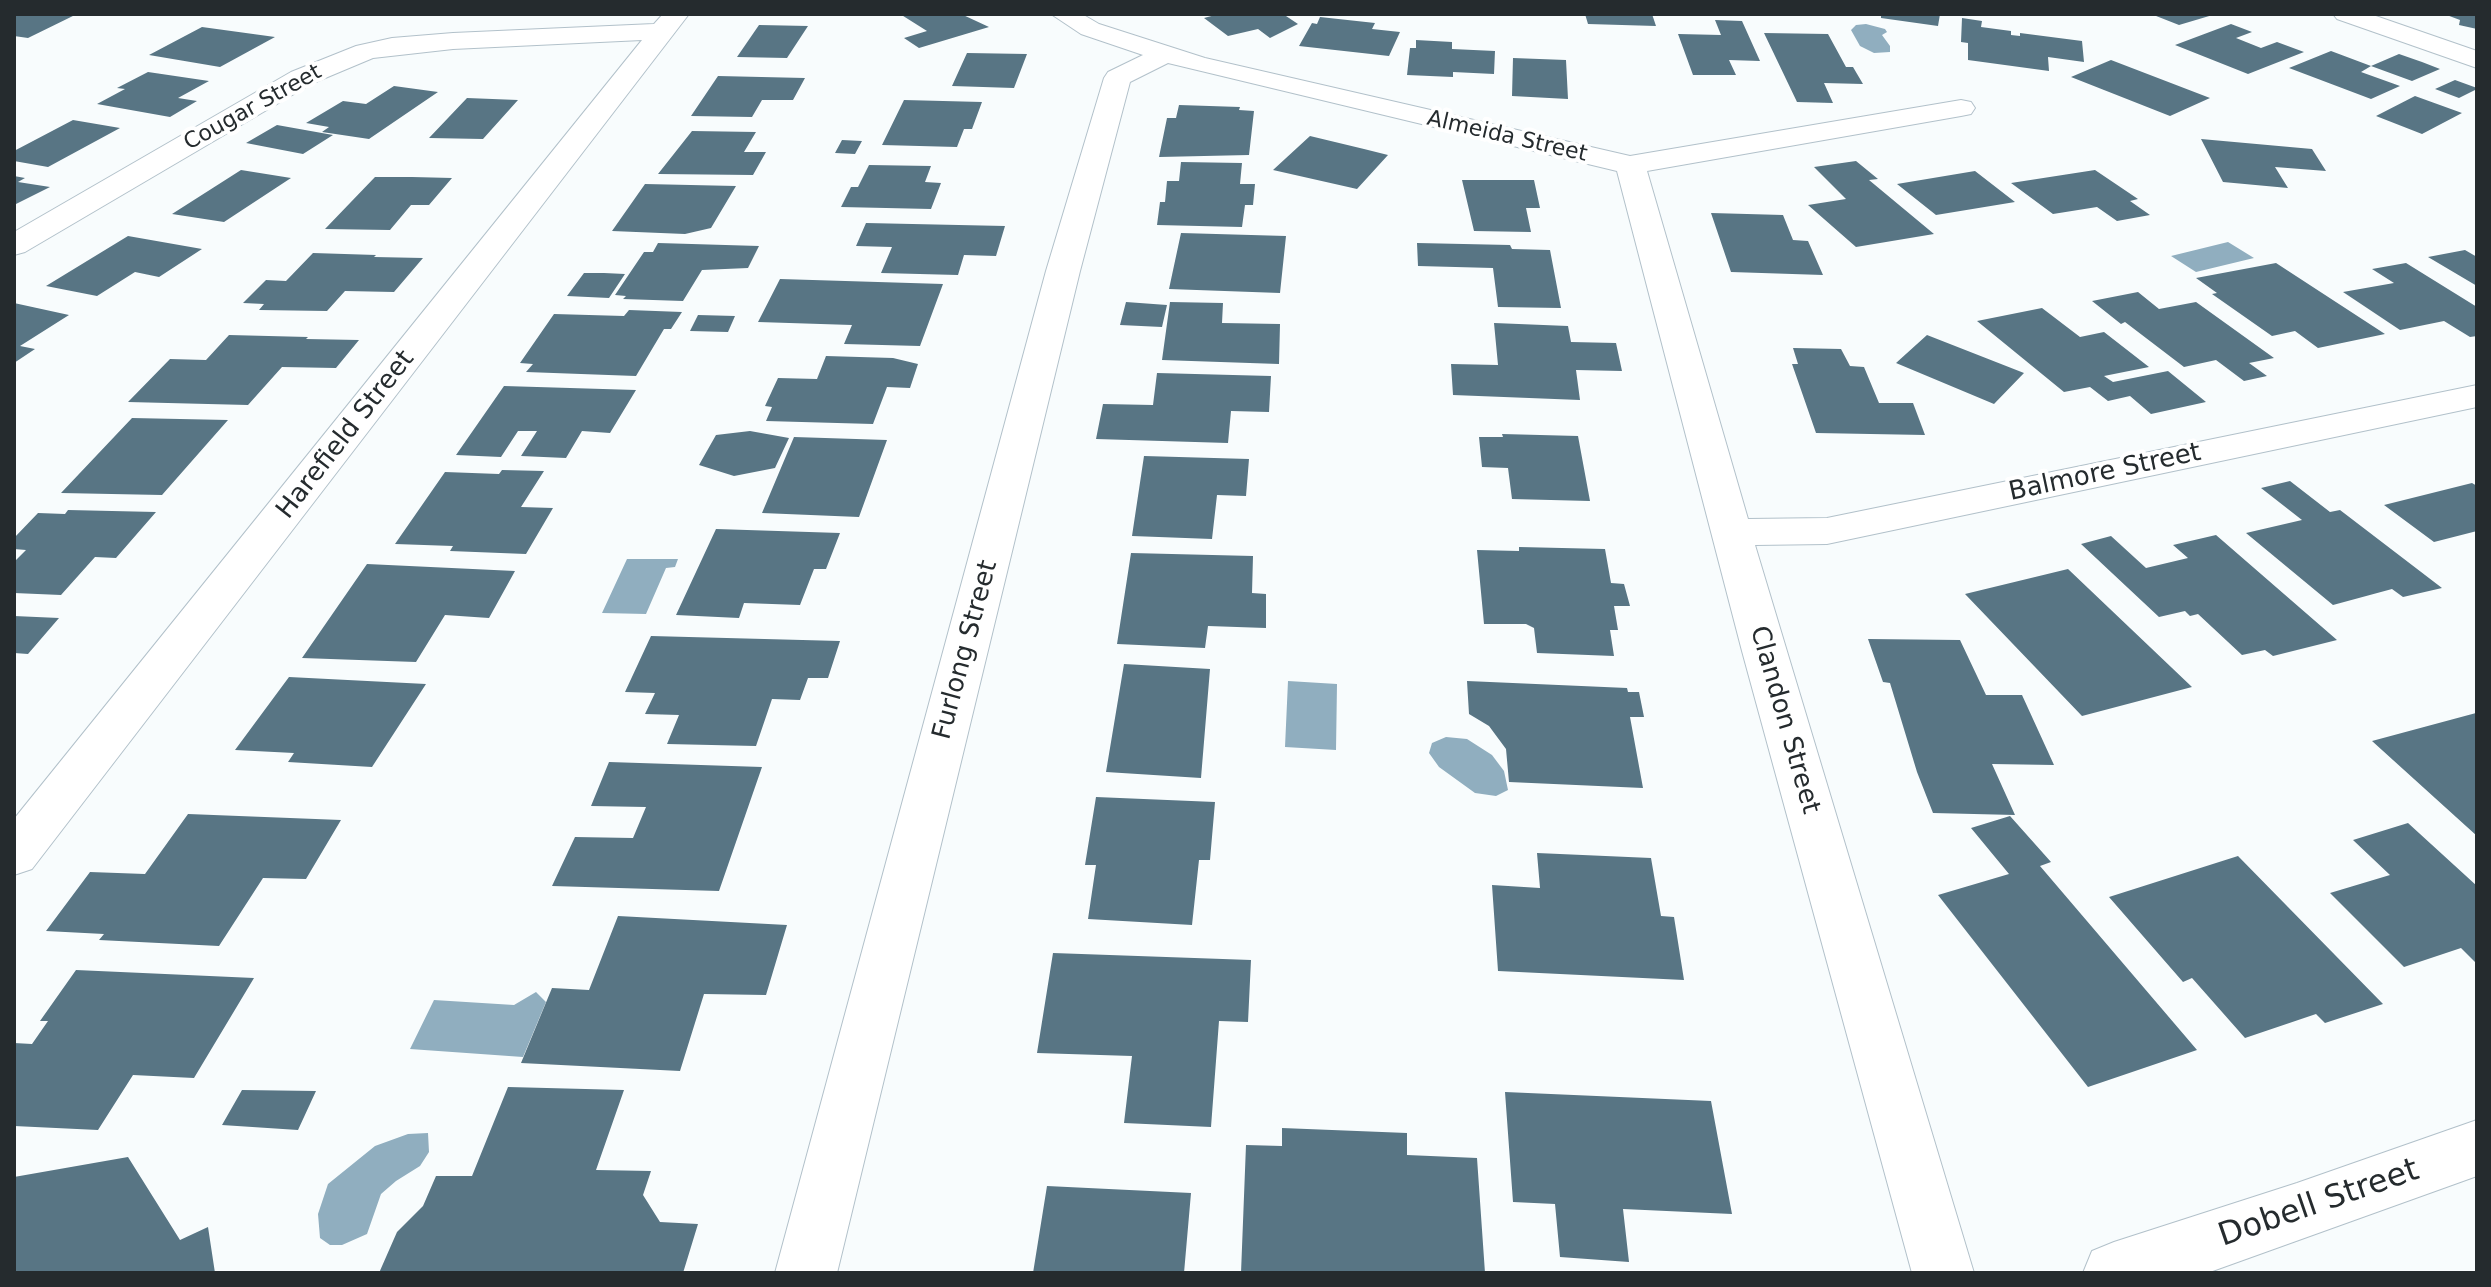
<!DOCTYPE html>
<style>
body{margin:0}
#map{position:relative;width:2491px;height:1287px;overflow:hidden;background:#f8fcfd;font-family:"DejaVu Sans",sans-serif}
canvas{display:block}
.frame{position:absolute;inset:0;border:16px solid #252b2e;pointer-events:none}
</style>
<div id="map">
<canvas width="2491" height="1287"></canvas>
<div class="frame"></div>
</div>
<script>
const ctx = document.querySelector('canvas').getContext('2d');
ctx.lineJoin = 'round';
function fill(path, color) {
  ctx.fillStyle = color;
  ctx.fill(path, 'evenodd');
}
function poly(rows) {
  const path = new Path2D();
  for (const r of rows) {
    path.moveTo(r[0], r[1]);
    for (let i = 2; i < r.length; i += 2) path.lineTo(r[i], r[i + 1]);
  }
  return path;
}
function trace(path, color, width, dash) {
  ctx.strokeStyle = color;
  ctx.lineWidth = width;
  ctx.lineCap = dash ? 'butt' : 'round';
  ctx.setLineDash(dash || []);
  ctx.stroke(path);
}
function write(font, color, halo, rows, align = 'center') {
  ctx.font = font + ' "DejaVu Sans",sans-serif';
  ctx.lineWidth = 8;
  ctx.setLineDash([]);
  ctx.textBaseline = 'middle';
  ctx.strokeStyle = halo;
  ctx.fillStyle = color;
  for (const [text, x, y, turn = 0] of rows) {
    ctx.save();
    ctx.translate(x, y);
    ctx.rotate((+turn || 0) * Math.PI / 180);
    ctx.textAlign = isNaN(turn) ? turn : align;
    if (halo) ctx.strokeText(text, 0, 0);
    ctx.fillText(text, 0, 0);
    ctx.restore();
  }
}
fill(poly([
 [1866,24,1885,29,1887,32,1882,35,1890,46,1890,52,1874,53,1860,46,1851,30,1856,25],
 [2228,242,2254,258,2196,272,2171,256],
 [627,559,678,559,675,567,666,568,646,614,602,613],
 [1288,681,1337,684,1336,750,1285,747],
 [1446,737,1467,739,1492,755,1504,771,1508,790,1496,796,1475,793,1439,767,1429,753,1432,743],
 [536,992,546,1002,523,1057,410,1049,434,1000,514,1005],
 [428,1133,429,1152,420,1166,396,1181,381,1194,367,1234,342,1245,330,1245,320,1238,318,1214,328,1184,375,1146,408,1134]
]), '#90aebf');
fill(poly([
 [16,14,77,14,28,38,14,36],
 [900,14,961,14,989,27,919,48,904,38,927,31],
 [1219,14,1283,14,1298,24,1270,38,1258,29,1228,36,1204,18],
 [1585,14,1652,14,1656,26,1588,24],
 [1881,14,1940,14,1938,26,1881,18],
 [2151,14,2216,14,2179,25],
 [2444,14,2477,14,2477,29,2459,25,2460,20],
 [1320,17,1375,23,1372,29,1400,32,1389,56,1299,46,1312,23,1317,24],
 [1962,18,1982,21,1981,27,2011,31,2011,35,2020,36,2020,33,2082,41,2084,62,2048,57,2049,71,1968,60,1968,43,1961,42],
 [1715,20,1742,21,1760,61,1729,60,1736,75,1693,75,1678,34,1721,35],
 [2231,24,2252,32,2236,38,2261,48,2277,42,2304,52,2248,74,2175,45],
 [759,25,808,26,787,58,737,57],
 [202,27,275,37,220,67,149,55],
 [1764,33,1828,34,1846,67,1853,67,1863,84,1824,83,1833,103,1797,102],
 [1416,40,1452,42,1452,49,1495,51,1494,74,1453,72,1453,77,1407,75,1410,48,1416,48],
 [2331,51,2371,66,2361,72,2400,86,2371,99,2289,68],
 [967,53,1027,54,1014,88,952,86],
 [2399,54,2422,62,2440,69,2412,81,2371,66],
 [1513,58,1566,60,1568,99,1512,96],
 [2111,60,2210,98,2170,116,2071,77],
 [148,72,209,81,178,98,197,101,170,117,97,104,125,89,117,88],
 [718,76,805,78,793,100,762,100,752,117,691,116],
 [2455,80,2477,88,2477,89,2459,98,2435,89],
 [394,86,438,92,369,139,322,132,329,127,306,123,343,101,366,104],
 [2415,96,2462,113,2422,134,2376,116],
 [467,98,518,100,483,139,429,138],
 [904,100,982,102,972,129,964,129,957,147,882,145],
 [1179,105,1240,107,1239,110,1254,111,1249,155,1159,157,1167,118,1176,118],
 [73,120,120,128,48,167,14,161,14,151],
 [277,125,333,135,303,154,246,143],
 [692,131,756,132,744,152,766,152,753,175,658,174],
 [1310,136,1364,149,1388,155,1357,189,1273,170],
 [2201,139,2312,149,2326,171,2275,167,2288,188,2223,182],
 [842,140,862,141,855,154,835,153],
 [1856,161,1878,179,1869,180,1934,234,1856,247,1808,205,1846,199,1814,167],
 [1181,162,1242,163,1240,184,1255,184,1253,205,1245,205,1242,227,1157,225,1160,202,1165,202,1167,181,1179,181],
 [869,165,931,166,925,182,941,183,931,209,841,207,851,187,858,187],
 [241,170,291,178,224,222,172,214],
 [2095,170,2138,199,2130,201,2150,215,2117,221,2097,207,2053,214,2011,183],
 [1975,171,2015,202,1936,215,1897,184],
 [14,176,25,178,18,182,50,187,14,205],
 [375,177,412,177,452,178,429,205,411,205,390,230,325,229],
 [1462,180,1534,180,1540,208,1526,208,1531,232,1474,231],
 [645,184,736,186,711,228,685,234,612,231],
 [1711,213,1783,215,1793,240,1808,241,1823,275,1731,272],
 [866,223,1005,226,996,256,964,255,958,275,881,273,892,247,856,246],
 [1181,233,1286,236,1280,293,1169,289],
 [128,236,202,249,159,277,135,272,97,296,46,286],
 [658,243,759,246,748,268,702,270,683,301,623,299,626,296,615,295,644,252,653,252],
 [1417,243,1510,245,1512,249,1550,250,1561,308,1498,307,1493,268,1418,266],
 [2465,250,2477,257,2477,286,2428,257],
 [313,253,376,255,374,257,423,258,394,292,345,291,327,311,259,310,264,304,243,303,266,280,286,281],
 [2276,263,2385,334,2318,348,2295,331,2272,336,2212,294,2217,293,2196,278],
 [2406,263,2477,307,2477,336,2470,337,2444,321,2400,330,2343,292,2394,283,2372,269],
 [584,273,604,273,625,274,609,298,567,296],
 [780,279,943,284,920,346,844,344,852,325,758,322],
 [2138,292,2159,309,2196,302,2274,358,2249,363,2267,376,2244,381,2216,360,2184,367,2125,322,2121,324,2092,301],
 [1126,302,1167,305,1162,327,1120,325],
 [1170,302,1223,303,1222,323,1280,324,1279,364,1162,360],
 [14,303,69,315,20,346,35,349,14,363],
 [2042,308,2080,337,2104,332,2149,367,2104,376,2113,382,2168,371,2206,402,2151,414,2130,396,2108,401,2090,387,2064,392,1977,321],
 [629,310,682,312,671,329,664,329,636,376,526,372,533,364,520,363,554,314,624,316],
 [698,315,735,316,728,332,690,331],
 [1494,323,1568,326,1571,342,1616,343,1622,371,1576,370,1580,400,1453,395,1451,364,1498,365],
 [229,335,308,337,306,339,359,340,336,368,282,367,248,405,128,402,170,359,206,360],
 [1927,335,2024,373,1994,404,1896,363],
 [1793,348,1841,349,1850,366,1864,367,1879,403,1913,403,1925,435,1816,433,1792,364,1798,364],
 [826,356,893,358,918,364,910,388,887,387,873,424,766,421,772,407,765,406,778,378,817,379],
 [1157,373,1271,376,1269,412,1231,411,1228,443,1096,439,1103,404,1153,405],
 [504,386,636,390,610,433,582,431,566,458,521,456,537,431,518,431,501,457,456,455],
 [132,418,228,420,162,495,61,493],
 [750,431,789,438,775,468,734,476,699,465,716,435],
 [1502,434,1578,436,1590,501,1512,499,1508,468,1482,467,1479,437,1503,437],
 [794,437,887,440,859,517,762,513],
 [1144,456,1249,459,1246,496,1217,495,1212,539,1132,536],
 [502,470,544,471,521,507,553,508,526,554,450,551,453,546,395,544,445,472,499,474],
 [2290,481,2330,512,2340,510,2442,588,2403,597,2392,589,2333,605,2246,533,2302,520,2261,488],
 [2472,483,2477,486,2477,531,2434,542,2384,505],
 [68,510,156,512,116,558,95,557,61,595,14,593,14,562,26,550,14,549,14,538,38,513,65,514],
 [716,529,840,533,826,569,814,569,800,605,744,603,739,618,676,615],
 [2216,535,2337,640,2273,656,2265,650,2242,655,2198,614,2190,616,2185,611,2159,617,2081,544,2111,536,2146,568,2188,558,2173,545],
 [1519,547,1605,549,1611,583,1624,584,1630,606,1614,606,1618,630,1610,630,1614,656,1537,653,1534,628,1526,624,1484,624,1477,550,1519,551],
 [1131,553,1253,556,1252,593,1266,594,1266,628,1208,626,1205,648,1117,644],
 [367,564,515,571,489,618,445,615,416,662,302,658],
 [2068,569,2192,687,2082,716,1965,594],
 [14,616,59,618,28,654,14,653],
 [651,636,840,641,828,678,808,678,800,700,772,699,756,746,667,744,679,715,645,714,655,693,625,692],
 [1868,639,1960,640,1986,695,2022,695,2054,765,1992,764,2015,815,1933,813,1917,772,1890,683,1883,682],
 [1124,664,1210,669,1201,778,1106,772],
 [289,677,426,684,372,767,288,762,294,753,235,750],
 [1467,681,1627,688,1628,692,1639,692,1644,717,1630,717,1643,788,1509,782,1506,749,1489,726,1469,714],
 [2476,713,2477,714,2477,836,2372,741],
 [609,762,762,767,719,891,552,886,575,837,633,838,646,807,591,806],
 [1096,797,1215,802,1210,860,1199,860,1192,925,1088,919,1096,865,1085,865],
 [188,814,341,820,306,879,263,878,219,946,99,940,104,934,46,931,90,872,145,874],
 [2010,816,2051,862,2040,866,2197,1050,2088,1087,1938,895,2009,874,1971,828],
 [2408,823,2477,886,2477,964,2461,948,2404,967,2330,893,2390,875,2353,840],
 [1537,853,1651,858,1661,916,1674,917,1684,980,1498,971,1492,885,1540,888],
 [2238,856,2383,1004,2325,1023,2316,1014,2245,1038,2192,978,2183,982,2109,897],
 [618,916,787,925,766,995,704,994,680,1071,521,1063,552,988,589,990],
 [1053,953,1251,960,1248,1022,1219,1021,1211,1127,1124,1123,1132,1056,1037,1053],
 [76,970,254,978,194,1078,133,1075,98,1130,14,1126,14,1043,32,1044,48,1021,40,1021],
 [508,1087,624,1090,596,1170,651,1171,643,1195,660,1222,698,1224,683,1273,379,1273,397,1232,423,1206,436,1176,472,1176],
 [242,1090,316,1091,298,1130,222,1125],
 [1505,1092,1711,1101,1732,1214,1623,1209,1629,1262,1560,1257,1555,1204,1513,1202],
 [1282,1128,1407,1133,1407,1155,1477,1158,1485,1273,1241,1273,1246,1145,1282,1146],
 [128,1157,180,1240,208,1227,215,1273,14,1273,14,1177],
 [1047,1186,1191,1193,1184,1273,1033,1273]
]), '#587584');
const minor = poly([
 [663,14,689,14,32,869,14,875,14,819,642,40,453,49,373,58,311,84,25,252,14,255,14,232,291,72,356,46,392,38,453,33,654,24,663,14],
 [1051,14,1082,14,1099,24,1205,58,1630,156,1961,100,1971,102,1975,108,1971,114,1961,116,1647,171,1748,519,1827,518,2477,385,2477,407,1827,544,1755,545,1974,1273,1912,1273,1742,651,1617,171,1168,63,1130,82,1080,271,837,1273,775,1273,1046,271,1104,78,1108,72,1143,55,1081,34,1051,14],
 [2477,1120,2477,1176,2207,1273,2083,1273,2092,1251,2114,1242,2297,1183,2477,1120]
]);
const tertiary = poly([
 [2333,14,2370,14,2477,51,2477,68,2337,19,2333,14]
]);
trace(minor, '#b2c1ca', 2);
trace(tertiary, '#b2c1ca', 2);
fill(minor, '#fff');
fill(tertiary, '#fff');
write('22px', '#252b2e', '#fff', [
 ["Cougar Street",253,108,-29],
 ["Almeida Street",1507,137,13]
]);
write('26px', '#252b2e', '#fff', [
 ["Harefield Street",346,435,-52],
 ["Balmore Street",2105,473,-12],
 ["Furlong Street",966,650,-75],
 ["Clandon Street",1784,720,74]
]);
write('32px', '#252b2e', '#fff', [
 ["Dobell Street",2319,1204,-19]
]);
</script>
